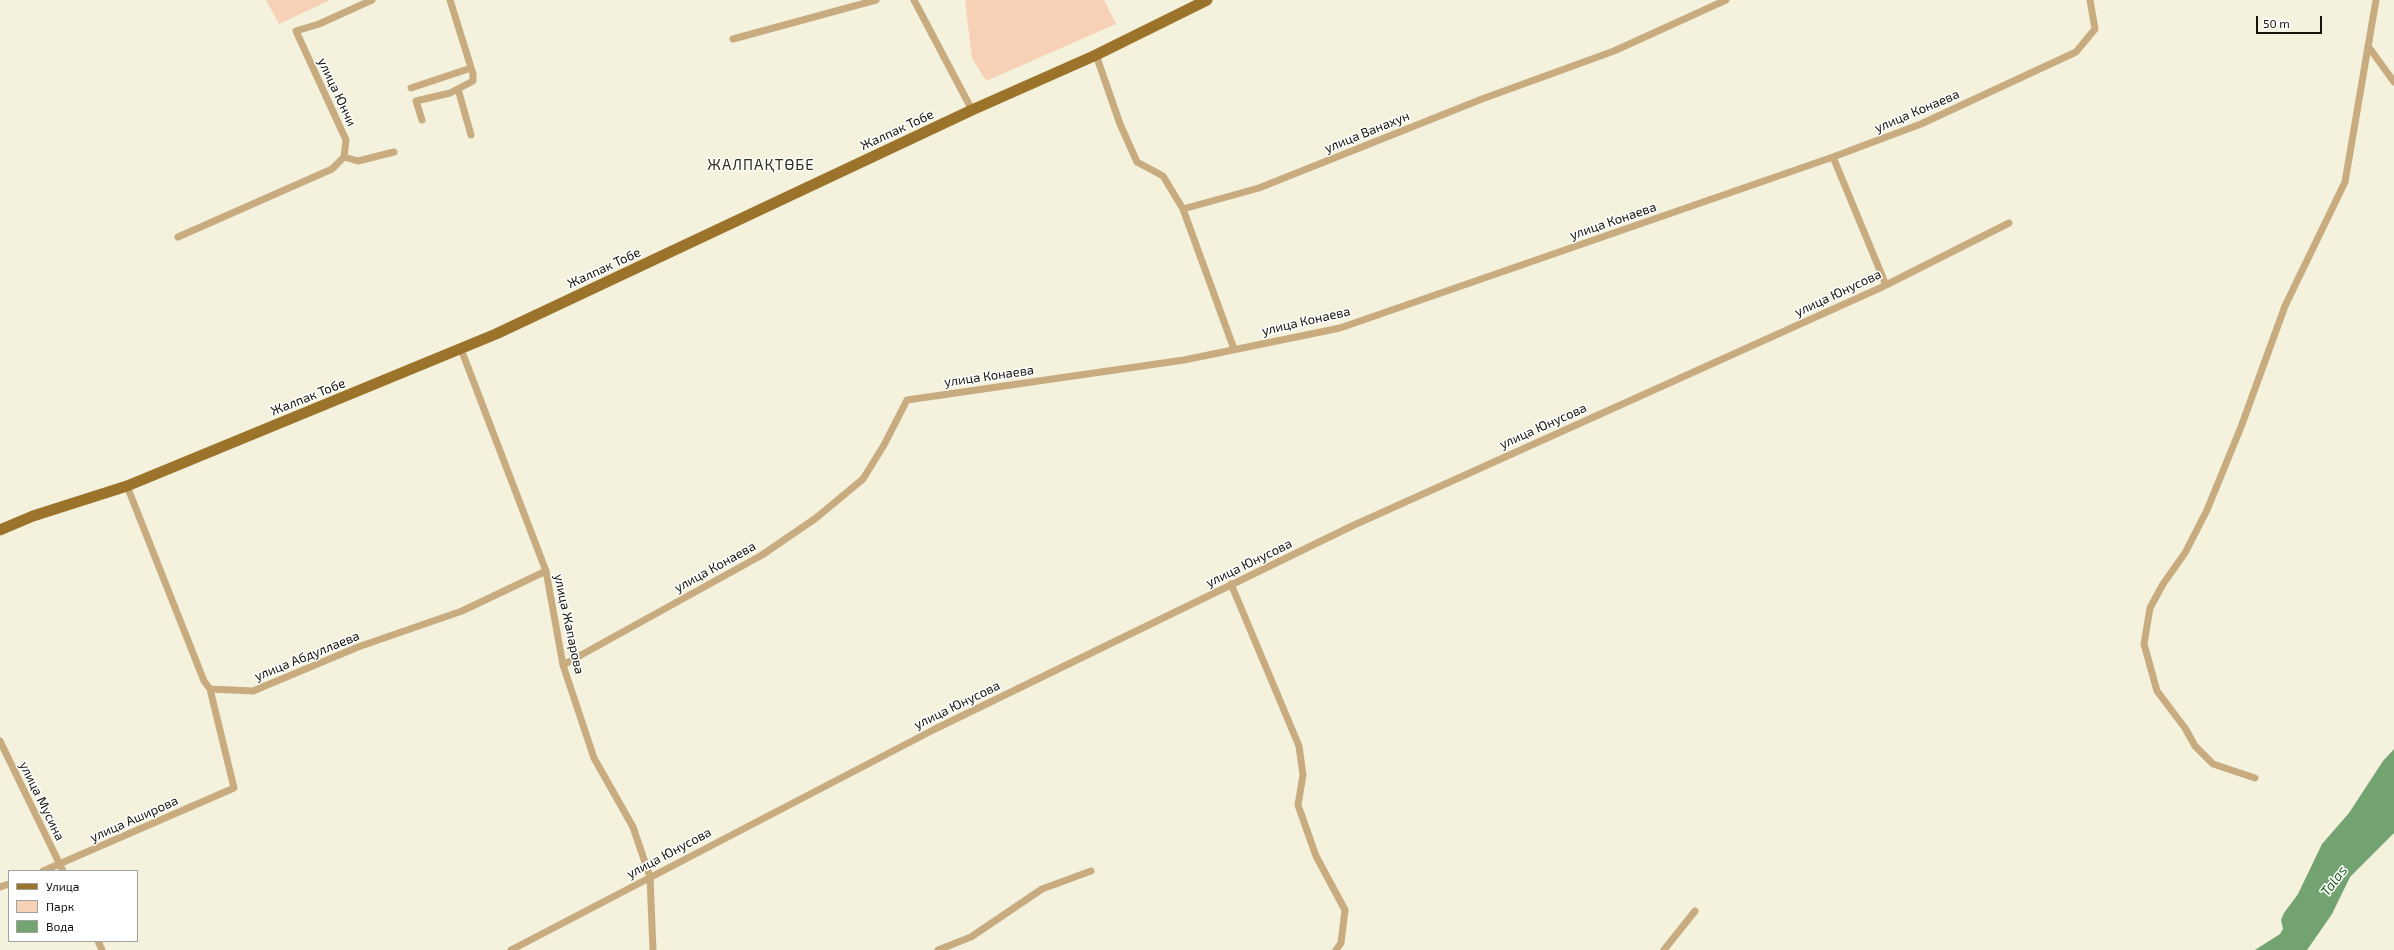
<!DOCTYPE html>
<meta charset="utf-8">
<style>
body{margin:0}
#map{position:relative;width:2394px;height:950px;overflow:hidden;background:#f4f1dc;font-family:"Exo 2",sans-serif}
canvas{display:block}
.legend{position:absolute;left:8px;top:870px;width:130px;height:72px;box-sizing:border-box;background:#fff;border:1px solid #a1a19e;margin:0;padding:5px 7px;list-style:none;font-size:12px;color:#14130c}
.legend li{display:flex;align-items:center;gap:8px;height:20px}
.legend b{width:20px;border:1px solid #a1a19e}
.scale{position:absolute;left:2256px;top:16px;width:66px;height:18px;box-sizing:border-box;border:2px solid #14130c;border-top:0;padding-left:5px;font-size:12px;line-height:14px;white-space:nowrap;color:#14130c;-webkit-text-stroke:3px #fff;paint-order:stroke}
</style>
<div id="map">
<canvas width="2394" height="950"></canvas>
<ul class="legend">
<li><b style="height:5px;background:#9b732a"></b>Улица</li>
<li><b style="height:11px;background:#f6d1b6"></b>Парк</li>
<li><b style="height:11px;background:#73a371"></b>Вода</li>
</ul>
<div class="scale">50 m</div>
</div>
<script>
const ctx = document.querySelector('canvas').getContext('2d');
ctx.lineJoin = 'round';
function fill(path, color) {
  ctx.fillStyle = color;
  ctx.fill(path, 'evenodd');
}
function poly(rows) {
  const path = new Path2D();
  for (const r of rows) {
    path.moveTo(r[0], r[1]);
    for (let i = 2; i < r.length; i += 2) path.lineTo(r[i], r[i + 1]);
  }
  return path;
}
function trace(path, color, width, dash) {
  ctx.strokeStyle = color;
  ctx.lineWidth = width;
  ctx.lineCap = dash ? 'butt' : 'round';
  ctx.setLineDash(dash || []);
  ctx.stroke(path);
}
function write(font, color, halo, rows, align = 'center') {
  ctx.font = font + ' "Exo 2",sans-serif';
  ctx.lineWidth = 3;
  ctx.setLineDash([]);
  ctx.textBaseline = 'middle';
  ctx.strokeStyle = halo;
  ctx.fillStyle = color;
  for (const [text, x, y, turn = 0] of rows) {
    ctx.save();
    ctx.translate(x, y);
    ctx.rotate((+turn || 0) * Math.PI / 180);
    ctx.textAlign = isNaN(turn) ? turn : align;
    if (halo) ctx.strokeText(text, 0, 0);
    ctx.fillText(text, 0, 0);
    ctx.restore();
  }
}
fill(poly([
 [266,0,330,0,279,24],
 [965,0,1104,0,1116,24,986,81,972,58]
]), '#f6d1b6');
fill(poly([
 [2394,749,2394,833,2350,877,2332,914,2307,950,2255,950,2280,934,2283,929,2281,920,2284,913,2298,894,2322,844,2349,813,2383,761]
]), '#73a371');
trace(poly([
 [914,0,972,110],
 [733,39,876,0],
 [2368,46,2394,82],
 [1096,55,1120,124,1137,162,1163,176,1183,209,1259,188,1482,99,1614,51,1726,0],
 [411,88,471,68],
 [458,89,471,135],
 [422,120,416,101,450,93,473,81,473,74,450,0],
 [344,157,358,161,394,152],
 [1833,157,1886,285],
 [1183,209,1234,349],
 [178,237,332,169,344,157,346,140,296,31,319,24,372,0],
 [461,349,546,571,563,665,594,758,633,827,650,877,653,950],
 [127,486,204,681,210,689,253,691,358,647,462,611,546,571],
 [1231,584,1299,746,1303,775,1298,805,1316,856,1345,910,1341,943,1336,950],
 [563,665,762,555,816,518,863,479,884,445,907,400,1184,360,1340,328,1833,157,1921,124,2076,52,2095,29,2090,0],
 [0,741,63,871],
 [2255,778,2213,764,2195,746,2185,728,2157,691,2144,644,2150,608,2163,584,2185,553,2207,510,2241,427,2285,306,2345,182,2376,0],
 [43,871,234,788,210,689],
 [0,887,9,884],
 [98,941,102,950],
 [511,950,935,729,1352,526,1880,288,2009,223],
 [938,950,971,937,1042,889,1091,871],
 [1664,950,1695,911]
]), '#c8ac80', 7);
trace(poly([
 [0,530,33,516,127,486,496,334,972,110,1096,55,1207,0]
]), '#9b732a', 11);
write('13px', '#14130c', '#fff', [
 ["улица Юнчи",337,92,65],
 ["улица Конаева",1917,111,-23],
 ["Жалпак Тобе",897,130,-25],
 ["улица Ванахун",1367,132,-22],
 ["улица Конаева",1613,221,-19],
 ["Жалпак Тобе",604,268,-25],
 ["улица Юнусова",1838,293,-25],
 ["улица Конаева",1306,321,-13],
 ["улица Конаева",989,376,-8],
 ["Жалпак Тобе",308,397,-22],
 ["улица Юнусова",1543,426,-24],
 ["улица Юнусова",1249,563,-26],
 ["улица Конаева",715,567,-29],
 ["улица Жапарова",569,624,78],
 ["улица Абдуллаева",307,656,-22],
 ["улица Юнусова",957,705,-26],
 ["улица Мусина",42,801,64],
 ["улица Аширова",134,819,-24],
 ["улица Юнусова",669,853,-28]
]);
write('italic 14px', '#1d601e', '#fff', [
 ["Talas",2334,881,-53]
]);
ctx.letterSpacing = '1px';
write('15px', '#322f1f', '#fff', [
 ["ЖАЛПАҚТӨБЕ",761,165]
]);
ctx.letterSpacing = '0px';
</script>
